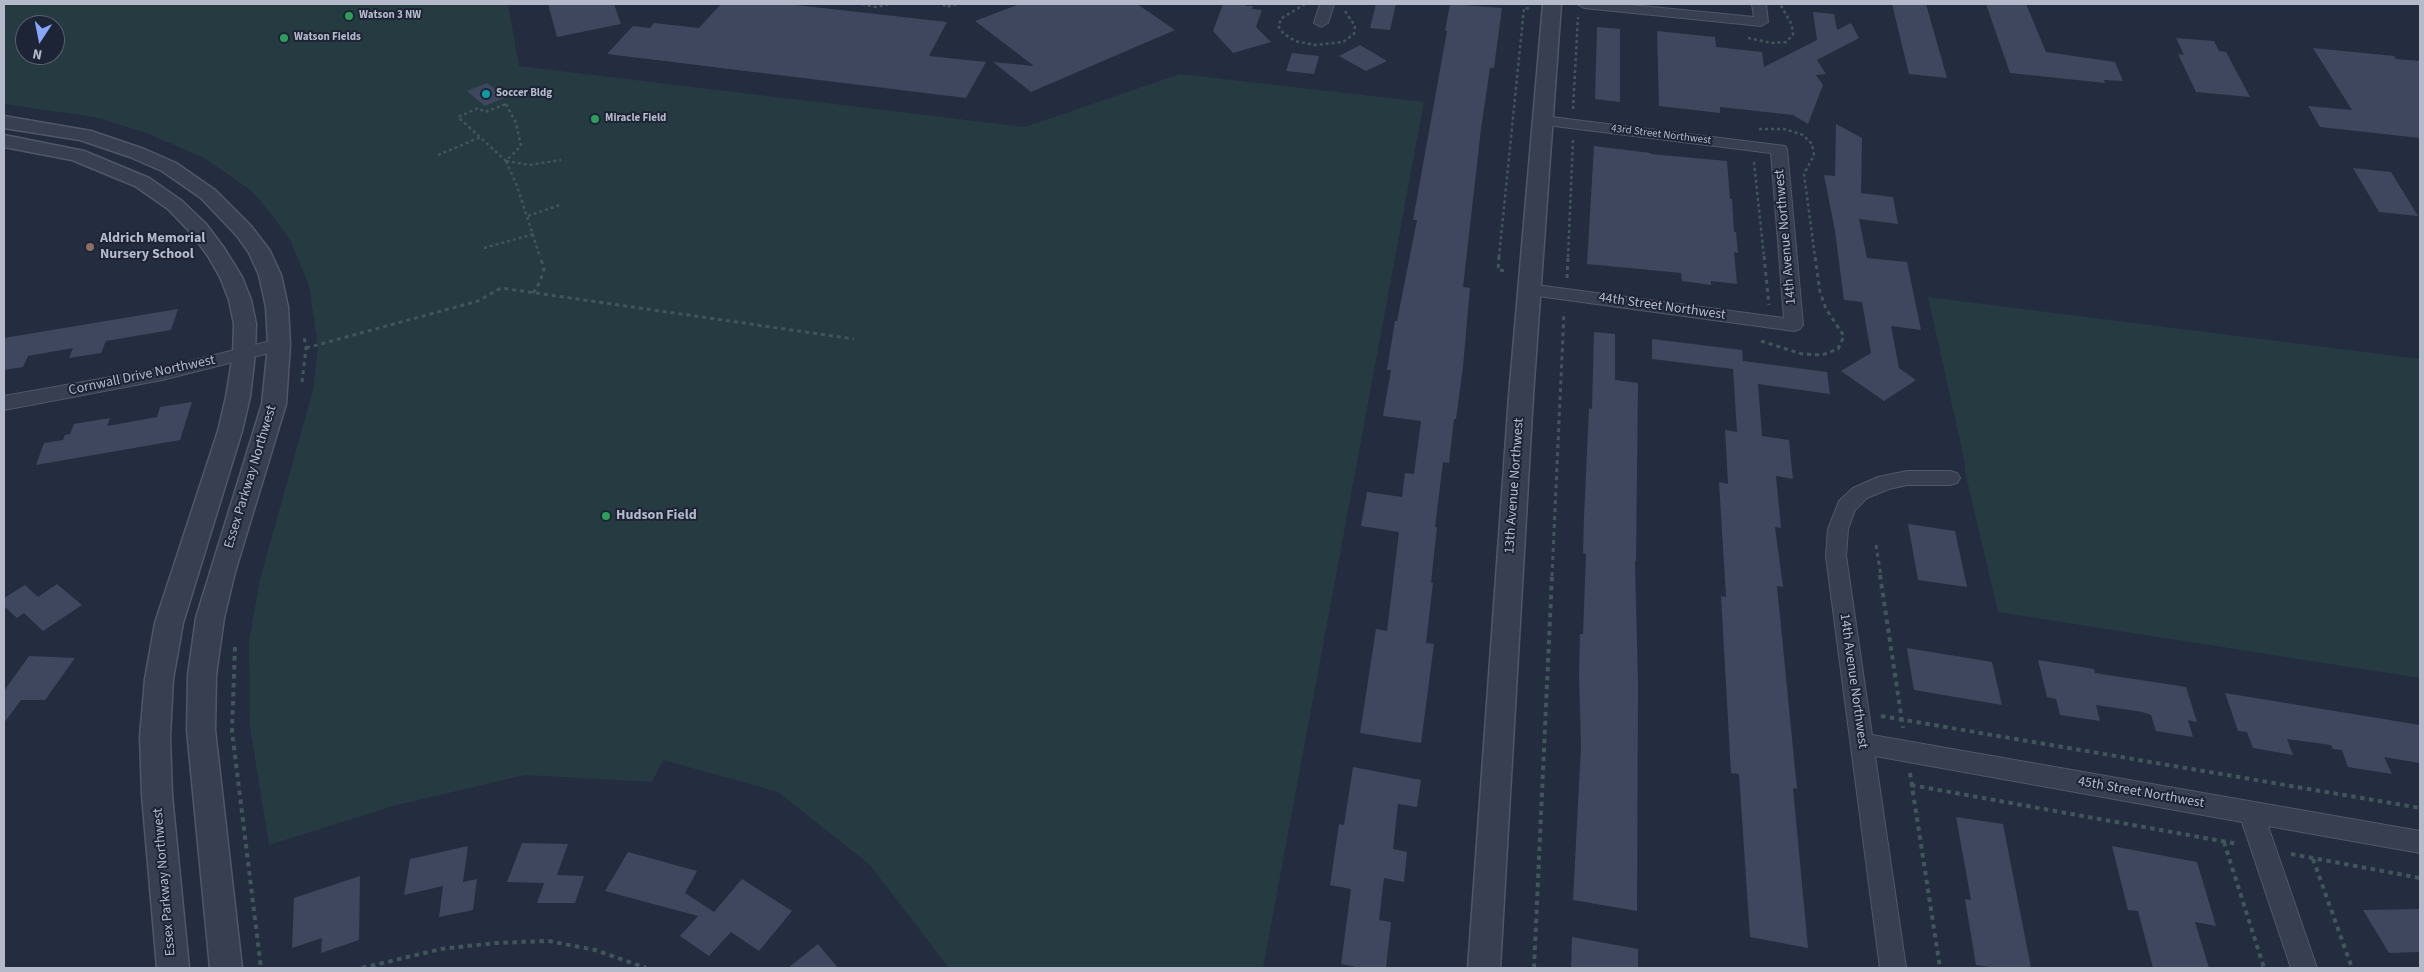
<!DOCTYPE html>
<style>
body{margin:0}
#map{position:relative;width:2424px;height:972px;overflow:hidden;background:#242c40;font-family:"Source Sans 3",sans-serif}
canvas{display:block}
.frame{position:absolute;inset:0;border:5px solid #b4baca;pointer-events:none}
.north{position:absolute;left:15px;top:15px;width:50px;height:50px;box-sizing:border-box;background:#1d2435;border:1px solid #596071;border-radius:50%;rotate:191deg;font-size:14px;font-weight:700;line-height:20px;text-align:center;color:#b4baca}
.north::after{content:'';display:block;margin:auto;width:18px;height:22px;background:#88a7fb;clip-path:polygon(50% 0,100% 100%,50% 72%,0 100%)}
</style>
<div id="map">
<canvas width="2424" height="972"></canvas>
<div class="frame"></div>
<div class="north">N</div>
</div>
<script>
const ctx = document.querySelector('canvas').getContext('2d');
ctx.lineJoin = 'round';
function fill(path, color) {
  ctx.fillStyle = color;
  ctx.fill(path, 'evenodd');
}
function poly(rows) {
  const path = new Path2D();
  for (const r of rows) {
    path.moveTo(r[0], r[1]);
    for (let i = 2; i < r.length; i += 2) path.lineTo(r[i], r[i + 1]);
  }
  return path;
}
function trace(path, color, width, dash) {
  ctx.strokeStyle = color;
  ctx.lineWidth = width;
  ctx.lineCap = dash ? 'butt' : 'round';
  ctx.setLineDash(dash || []);
  ctx.stroke(path);
}
function write(font, color, halo, rows, align = 'center') {
  ctx.font = font + ' "Source Sans 3",sans-serif';
  ctx.lineWidth = 4;
  ctx.setLineDash([]);
  ctx.textBaseline = 'middle';
  ctx.strokeStyle = halo;
  ctx.fillStyle = color;
  for (const [text, x, y, turn = 0] of rows) {
    ctx.save();
    ctx.translate(x, y);
    ctx.rotate((+turn || 0) * Math.PI / 180);
    ctx.textAlign = isNaN(turn) ? turn : align;
    if (halo) ctx.strokeText(text, 0, 0);
    ctx.fillText(text, 0, 0);
    ctx.restore();
  }
}
fill(poly([
 [4,4,508,4,519,66,1025,127,1180,74,1424,102,1263,968,949,968,870,865,778,792,663,760,652,782,525,775,397,805,269,845,250,727,249,641,260,579,313,390,318,348,309,285,290,240,271,214,252,191,204,158,144,132,94,117,4,104],
 [25,25,55,25,55,55,25,55],
 [1928,297,2420,359,2420,678,1998,612,1966,476,1964,459]
]), '#263a41');
fill(poly([
 [548,4,614,4,621,24,557,37],
 [721,4,787,4,947,22,929,56,986,62,966,98,607,54,633,26,650,28,654,23,699,28],
 [1020,4,1137,4,1175,30,1031,92,993,62,1034,66,975,21],
 [1223,4,1246,4,1245,6,1253,6,1252,9,1262,10,1256,27,1271,42,1233,53,1213,31],
 [1376,4,1396,4,1390,30,1370,28],
 [1450,4,1502,8,1494,68,1490,68,1481,129,1463,287,1470,288,1463,367,1456,419,1454,419,1449,463,1443,462,1435,527,1437,527,1431,583,1433,583,1426,643,1434,644,1421,743,1360,733,1376,629,1387,631,1399,532,1361,526,1367,492,1402,497,1405,473,1414,474,1421,421,1383,416,1391,370,1387,370,1395,321,1397,321,1417,220,1413,220,1447,31,1445,31],
 [1892,4,1926,4,1947,78,1909,74],
 [1986,4,2026,4,2046,52,2115,62,2123,81,2104,80,2105,83,2010,73],
 [1813,12,1834,14,1837,30,1851,23,1859,38,1817,60,1826,74,1816,75,1823,85,1808,124,1793,115,1720,107,1720,113,1659,106,1657,31,1715,37,1716,47,1762,52,1764,67,1817,40],
 [1597,27,1620,29,1620,102,1595,99],
 [2176,38,2214,41,2219,51,2226,52,2250,97,2196,92,2178,54,2184,55],
 [1360,45,1387,61,1366,71,1339,56],
 [2313,48,2394,56,2396,59,2420,61,2420,138,2320,127,2308,106,2352,110],
 [1292,53,1319,56,1314,74,1286,71],
 [487,83,506,97,485,106,467,91],
 [1836,124,1862,138,1861,193,1893,197,1898,224,1859,219,1867,258,1907,262,1921,330,1891,326,1899,368,1916,380,1884,401,1841,371,1871,353,1862,302,1844,300,1835,231,1824,175,1835,176],
 [1594,146,1651,153,1651,154,1727,161,1730,199,1732,199,1734,232,1736,232,1738,253,1734,252,1737,284,1711,281,1711,285,1682,281,1681,273,1587,264],
 [2353,168,2391,172,2418,216,2379,212],
 [178,309,171,330,106,341,101,353,69,358,73,348,28,356,23,367,4,370,4,338],
 [1594,332,1615,334,1615,380,1638,383,1636,561,1635,561,1638,684,1637,911,1573,900,1581,746,1579,675,1580,634,1583,634,1586,554,1583,553,1584,517,1589,408,1592,409],
 [1652,339,1742,350,1743,361,1827,372,1830,394,1758,384,1762,436,1789,440,1790,451,1793,479,1776,476,1781,528,1775,527,1783,587,1777,586,1797,789,1793,788,1808,948,1750,937,1739,774,1731,773,1721,596,1726,597,1719,482,1728,484,1725,430,1737,432,1733,369,1652,359],
 [192,402,180,440,36,465,44,443,63,440,65,435,70,434,74,424,110,418,107,426,157,417,160,407],
 [1908,524,1955,531,1967,587,1918,580],
 [57,584,82,605,43,631,24,613,17,618,4,606,4,598,25,585,38,597],
 [1907,648,1992,662,2002,705,1914,690],
 [29,656,75,658,45,700,21,700,4,723,4,691],
 [2038,660,2094,669,2095,673,2186,687,2197,722,2188,720,2193,737,2156,731,2151,715,2142,712,2096,705,2100,721,2060,715,2056,699,2047,697],
 [2225,693,2420,725,2420,763,2384,757,2392,774,2348,767,2342,750,2333,749,2331,745,2287,739,2293,755,2253,748,2247,732,2238,731],
 [1353,767,1421,780,1417,807,1398,804,1393,849,1407,852,1404,882,1384,878,1379,920,1391,922,1386,968,1361,968,1341,964,1351,889,1330,885,1339,824,1344,825],
 [1956,817,2003,824,2031,968,1995,968,1976,965,1965,899,1971,900],
 [522,843,568,844,557,875,584,876,575,903,537,903,544,883,507,882],
 [468,846,463,882,477,879,473,910,439,917,443,886,404,895,410,859],
 [2112,846,2197,862,2216,926,2195,922,2209,968,2153,968,2138,911,2128,910],
 [628,852,697,871,685,893,714,912,742,879,792,911,759,951,731,932,709,956,680,936,698,916,605,891],
 [360,876,359,940,321,953,322,938,292,948,294,898],
 [2420,909,2420,952,2389,953,2363,910],
 [1572,937,1638,949,1638,968,1571,968],
 [818,944,838,968,788,968]
]), '#3e475d');
const minor = poly([
 [1320,4,1334,4,1328,23,1321,27,1314,23,1320,4],
 [1577,4,1622,4,1754,17,1752,4,1766,4,1768,22,1761,26,1584,8,1577,4],
 [1543,116,1785,146,1787,149,1803,325,1800,329,1794,331,1523,294,1520,290,1523,286,1529,284,1784,318,1771,153,1538,124,1535,121,1538,118,1543,116],
 [279,339,285,341,288,345,285,349,162,380,4,410,4,396,162,368,279,339],
 [1907,471,1950,471,1957,473,1960,478,1957,483,1950,485,1907,485,1889,489,1867,498,1855,510,1848,529,1846,556,1872,735,2420,831,2420,853,2268,826,2317,968,2291,968,2242,822,1875,756,1906,968,1880,968,1826,556,1828,529,1839,501,1853,488,1878,477,1907,471]
]);
const tertiary = poly([
 [1543,4,1561,4,1533,396,1500,968,1468,968,1509,396,1543,4],
 [4,116,91,131,144,149,176,163,215,190,251,226,270,251,281,275,288,307,290,345,286,404,235,572,224,618,216,675,215,730,242,968,210,968,187,730,188,675,196,618,262,404,268,345,266,307,259,275,249,253,237,236,201,198,162,171,130,157,80,140,4,128,4,116],
 [4,135,84,151,149,178,182,201,206,224,224,248,242,277,251,300,256,324,255,354,250,397,242,431,183,623,173,679,170,737,172,795,189,968,157,968,142,795,140,737,145,679,155,623,218,431,226,397,233,354,234,324,229,300,220,277,208,256,192,234,168,209,135,186,72,160,4,147,4,135]
]);
trace(minor, '#505767', 2);
trace(tertiary, '#505767', 3);
trace(poly([
 [862,4,876,7,890,4],
 [943,4,946,7,958,4],
 [1305,4,1282,18,1278,26,1283,33,1295,41,1315,45,1343,42,1354,34,1355,26,1345,11],
 [1748,38,1772,43,1786,42,1793,35,1792,25,1780,4],
 [506,104,516,123,521,146,506,161,458,117,478,108,485,112,506,104],
 [1573,109,1578,17],
 [1759,129,1784,129,1803,135,1812,144,1814,155,1804,174,1815,257],
 [438,155,481,137],
 [506,161,517,186,540,257],
 [506,161,529,165,561,160],
 [1754,162,1764,257],
 [528,216,560,205],
 [484,248,534,234],
 [1499,257,1524,8,1532,9],
 [1568,257,1573,140]
]), '#41565b', 2.5, [3, 3]);
trace(poly([
 [1499,256,1498,270,1508,271],
 [1764,256,1769,305],
 [1567,278,1568,256],
 [533,293,540,282,544,269,540,256],
 [1761,341,1802,354,1822,355,1838,349,1844,336,1826,309,1820,292,1815,256],
 [306,348,478,301,501,288,854,339],
 [302,382,306,348,304,336],
 [1876,545,1881,576],
 [1552,576,1564,312]
]), '#41565b', 3, [4, 4]);
trace(poly([
 [1880,575,1903,728],
 [235,647,232,731,261,968],
 [1881,716,2420,808],
 [1910,773,1940,968],
 [1911,785,2238,844],
 [2224,842,2264,968],
 [2291,854,2420,878],
 [2313,859,2352,968],
 [362,968,441,949,496,943,549,941,595,950,646,968],
 [1534,968,1552,575]
]), '#41565b', 4, [4.5, 4.5]);
fill(minor, '#383f50');
fill(tertiary, '#383f50');
for (const [x, y, r, color] of [
 [349,16,5,"#2e9e5b"],
 [284,38,5,"#2e9e5b"],
 [486,94,5,"#0f9aa8"],
 [595,119,5,"#2e9e5b"],
 [90,247,5,"#8d6e63"],
 [606,516,5,"#2e9e5b"]
]) {
  const dot = new Path2D();
  dot.arc(x, y, r, 0, 2 * Math.PI);
  ctx.fillStyle = color;
  ctx.fill(dot);
  trace(dot, '#1d2435', 2);
}
write('bold 11px', '#b4baca', '#1d2435', [
 ["Watson 3 NW",359,16],
 ["Watson Fields",294,38],
 ["Soccer Bldg",496,94],
 ["Miracle Field",605,119]
], 'left');
write('11px', '#b4baca', '#1d2435', [
 ["43rd Street Northwest",1661,135,7]
]);
write('14px', '#b4baca', '#1d2435', [
 ["14th Avenue Northwest",1786,237,-95],
 ["44th Street Northwest",1662,307,8],
 ["Cornwall Drive Northwest",142,376,-12],
 ["Essex Parkway Northwest",251,477,-73],
 ["13th Avenue Northwest",1515,486,-86],
 ["14th Avenue Northwest",1853,681,82],
 ["45th Street Northwest",2141,793,10],
 ["Essex Parkway Northwest",165,882,-95]
]);
write('bold 14px', '#b4baca', '#1d2435', [
 ["Aldrich Memorial",100,239],
 ["Nursery School",100,255],
 ["Hudson Field",616,516]
], 'left');
</script>
